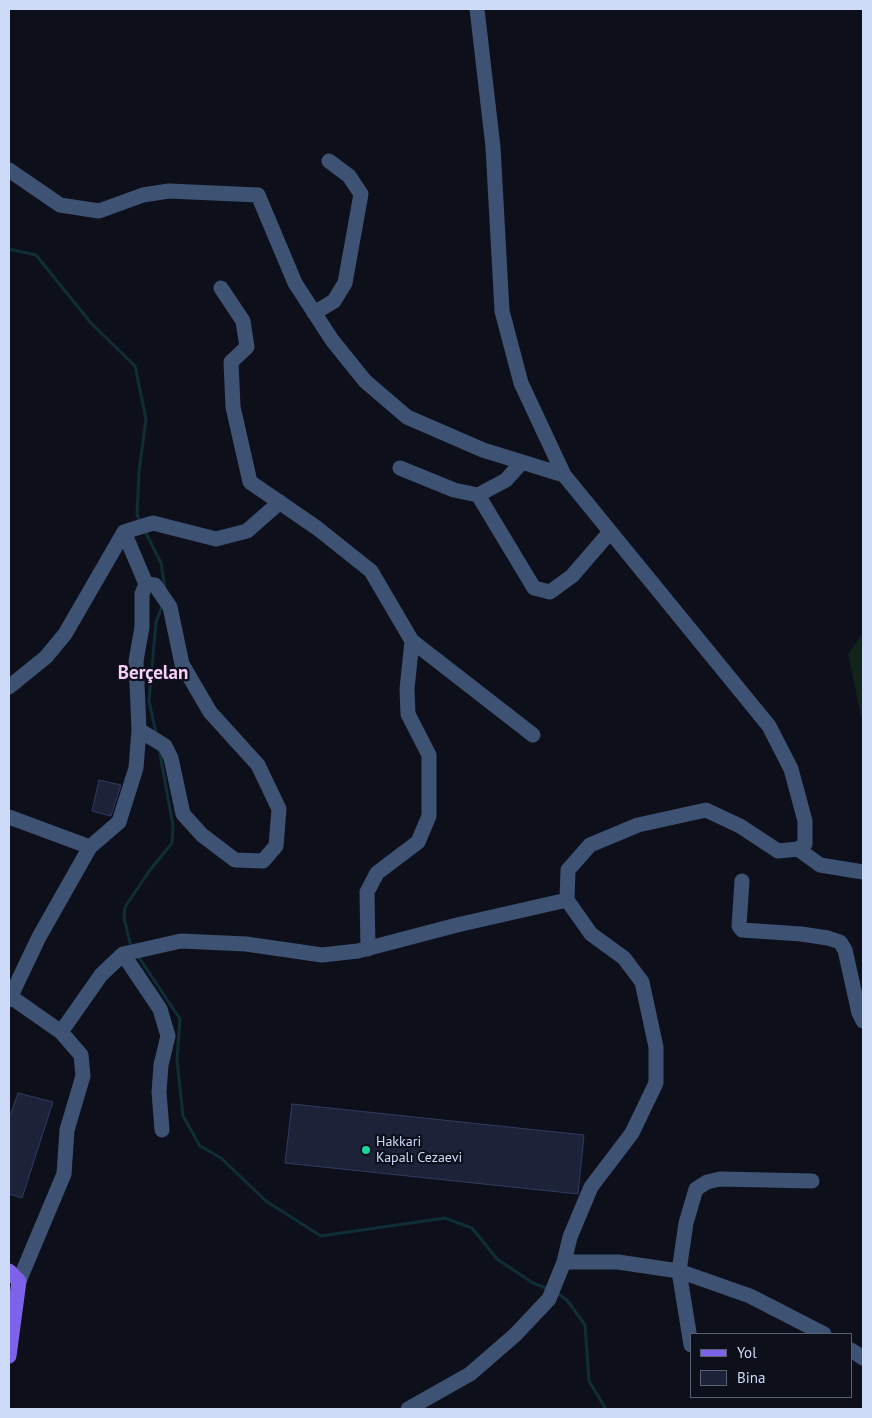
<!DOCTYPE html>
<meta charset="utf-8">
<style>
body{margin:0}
#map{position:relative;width:872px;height:1418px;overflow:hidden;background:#0d101a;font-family:"PT Sans",sans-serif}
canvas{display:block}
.frame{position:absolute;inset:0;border:10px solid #cddaf8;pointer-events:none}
.legend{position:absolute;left:690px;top:1333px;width:162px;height:65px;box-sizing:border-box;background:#0d101a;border:1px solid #5a6173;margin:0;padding:6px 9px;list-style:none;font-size:15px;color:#cddaf8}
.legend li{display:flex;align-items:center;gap:10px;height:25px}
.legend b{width:25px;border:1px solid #5a6173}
</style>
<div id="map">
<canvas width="872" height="1418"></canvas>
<div class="frame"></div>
<ul class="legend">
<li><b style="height:6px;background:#7e62ea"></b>Yol</li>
<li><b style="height:14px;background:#1c2238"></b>Bina</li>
</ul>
</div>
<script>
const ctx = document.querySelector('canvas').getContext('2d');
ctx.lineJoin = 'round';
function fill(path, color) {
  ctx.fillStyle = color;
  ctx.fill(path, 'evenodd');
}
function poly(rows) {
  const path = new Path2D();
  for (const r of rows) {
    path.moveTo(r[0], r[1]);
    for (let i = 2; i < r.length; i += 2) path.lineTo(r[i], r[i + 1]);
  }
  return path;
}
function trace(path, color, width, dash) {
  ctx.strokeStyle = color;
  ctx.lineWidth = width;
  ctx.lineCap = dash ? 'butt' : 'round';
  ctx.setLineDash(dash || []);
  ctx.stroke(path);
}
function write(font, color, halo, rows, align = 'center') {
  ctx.font = font + ' "PT Sans",sans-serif';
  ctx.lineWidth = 4.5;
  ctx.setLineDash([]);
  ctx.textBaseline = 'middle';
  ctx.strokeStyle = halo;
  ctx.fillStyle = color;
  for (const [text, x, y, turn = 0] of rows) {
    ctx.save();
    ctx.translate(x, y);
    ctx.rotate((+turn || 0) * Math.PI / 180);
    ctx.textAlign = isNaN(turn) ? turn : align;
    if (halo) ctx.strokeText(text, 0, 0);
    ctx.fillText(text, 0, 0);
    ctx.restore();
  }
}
fill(poly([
 [863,633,863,718,861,716,848,654]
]), '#11231b');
trace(poly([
 [9,249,36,255,91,323,135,366,146,419,139,472,137,515,140,521],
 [144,529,161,563,165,589],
 [156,733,149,701,156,622,163,604],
 [131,947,124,918,125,907,150,870,172,843,173,825,159,749],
 [138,956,180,1019,177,1060,183,1116,200,1146,221,1158,266,1201,321,1236,445,1218,472,1228,497,1259,533,1283,549,1289],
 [557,1293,567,1300,585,1325,589,1381,606,1409]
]), '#102e36', 3);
const building = poly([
 [99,780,121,785,111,816,92,811,99,780],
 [18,1093,53,1102,22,1198,9,1194,9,1119,18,1093],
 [292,1104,584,1135,578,1194,285,1163,292,1104]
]);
fill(building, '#1c2238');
trace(building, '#313b61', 1);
trace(poly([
 [9,170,60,205,99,211,143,195,169,191,258,195,295,283,332,340,365,381,407,417,483,450,564,475],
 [221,288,243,321,247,347,231,362,233,407,250,482,317,528,371,571,412,641,533,735],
 [314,313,334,301,345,283,361,194,349,176,329,161],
 [400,468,454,490,478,495,506,480,522,462],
 [478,495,534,588,550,592,572,576,610,532],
 [124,532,146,584],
 [9,687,46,657,65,634,124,532,153,523,216,539,247,531,280,502],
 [9,817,90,847],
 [798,849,820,865,863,872],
 [742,881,739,926,742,930,801,934,828,938,840,942,845,950,859,1013,863,1021],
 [368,949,367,892,377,873,418,842,429,816,429,755,408,714,407,689,412,641],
 [123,954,160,1009,168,1036,161,1065,159,1092,162,1130],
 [11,997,61,1032,81,1055,83,1076,67,1130,64,1174,19,1281],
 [9,1000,39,937,90,847,119,822,136,768,139,730,136,661,142,627,142,594,146,584,155,585,170,607,182,664,210,712,258,765,279,809,276,846,263,861,235,860,202,835,183,814,171,758,165,746,139,730],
 [61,1032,101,975,123,954,181,941,246,944,322,955,358,951,457,925,567,900],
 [564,1262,618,1262,679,1271,750,1296,824,1334],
 [691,1345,679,1271,686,1223,696,1189,707,1182,720,1179,812,1181],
 [851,1350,863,1358],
 [408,1409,470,1374,515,1335,549,1299,564,1262,570,1237,591,1187,632,1133,656,1083,656,1047,642,982,624,958,591,934,567,900,568,870,590,845,638,825,706,810,740,826,778,851,798,849,805,844,805,821,791,769,769,726,564,475,521,383,502,311,493,147,477,9]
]), '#3e5273', 15);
trace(poly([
 [9,1271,19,1281,9,1356]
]), '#7e62ea', 15);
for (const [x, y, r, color] of [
 [366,1150,5,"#1cd59a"]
]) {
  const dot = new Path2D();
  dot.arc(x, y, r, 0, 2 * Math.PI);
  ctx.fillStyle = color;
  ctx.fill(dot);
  trace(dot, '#0d101a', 2);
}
write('14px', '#cddaf8', '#0d101a', [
 ["Hakkari",376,1142],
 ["Kapalı Cezaevi",376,1158]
], 'left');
write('bold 19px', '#f6cef9', '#0d101a', [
 ["Berçelan",153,674]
]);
</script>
